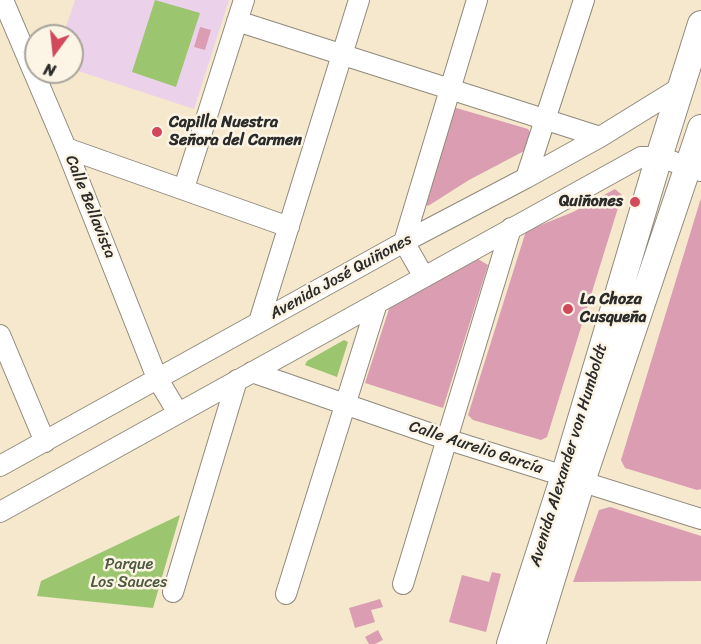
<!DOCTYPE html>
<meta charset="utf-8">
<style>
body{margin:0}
#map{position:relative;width:701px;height:644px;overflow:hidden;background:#f5e8cd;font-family:Sriracha,sans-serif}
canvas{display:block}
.north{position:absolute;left:24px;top:24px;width:60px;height:60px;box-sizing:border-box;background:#fcf5e5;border:2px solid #a8a49b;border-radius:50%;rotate:195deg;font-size:16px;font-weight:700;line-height:24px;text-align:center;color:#2b2b2b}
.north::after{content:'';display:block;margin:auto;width:21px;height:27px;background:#d1495b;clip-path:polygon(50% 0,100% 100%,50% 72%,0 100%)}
</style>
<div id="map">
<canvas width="701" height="644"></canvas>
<div class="north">N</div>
</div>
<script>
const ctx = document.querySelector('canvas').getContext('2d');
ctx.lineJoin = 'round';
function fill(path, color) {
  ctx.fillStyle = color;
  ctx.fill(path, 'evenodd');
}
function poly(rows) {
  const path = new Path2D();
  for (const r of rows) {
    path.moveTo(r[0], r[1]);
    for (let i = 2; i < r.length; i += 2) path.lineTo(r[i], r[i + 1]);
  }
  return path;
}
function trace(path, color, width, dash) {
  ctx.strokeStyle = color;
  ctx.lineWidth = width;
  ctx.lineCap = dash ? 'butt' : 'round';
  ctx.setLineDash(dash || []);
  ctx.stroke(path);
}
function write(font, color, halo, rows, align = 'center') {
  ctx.font = font + ' Sriracha,sans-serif';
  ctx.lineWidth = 5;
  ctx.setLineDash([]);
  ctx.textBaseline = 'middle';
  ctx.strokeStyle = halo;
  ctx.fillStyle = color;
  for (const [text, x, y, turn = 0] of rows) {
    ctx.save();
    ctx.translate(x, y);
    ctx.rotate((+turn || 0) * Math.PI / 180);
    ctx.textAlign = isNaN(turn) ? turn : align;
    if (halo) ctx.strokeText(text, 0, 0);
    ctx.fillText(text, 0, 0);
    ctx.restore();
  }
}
fill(poly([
 [75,0,229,0,194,109,72,69,72,36,63,36]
]), '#ecd1ea');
fill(poly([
 [155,0,200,13,176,87,132,72],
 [344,340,348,342,337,377,305,365,307,361],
 [180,515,153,608,37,596,41,581]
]), '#9cc570');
fill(poly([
 [200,27,211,30,205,50,194,47],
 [453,107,528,129,531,134,526,150,469,180,428,206,423,202],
 [615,189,622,195,547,437,541,440,473,420,468,415,526,231,573,212],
 [701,198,701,489,697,490,625,468,621,460],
 [478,259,488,265,443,408,365,383,390,306],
 [610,507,701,536,701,581,573,582,599,510],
 [492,572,501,574,486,632,449,622,462,575,489,582],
 [380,599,383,607,371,610,375,622,355,628,349,608],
 [378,630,383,640,375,644,369,644,365,637]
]), '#da9db2');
const minor = poly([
 [3,0,66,148,157,378,178,413],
 [237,21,600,137],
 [66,148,289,227],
 [526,178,584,0],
 [184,188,244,0],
 [424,277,404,242,477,0],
 [259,322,359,0],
 [0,335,45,442],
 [252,372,446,439,701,519],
 [0,466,404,242,526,178,600,137,681,87],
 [0,512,641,157,659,157,701,171],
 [403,584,511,228],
 [173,592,237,380],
 [286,594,377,303]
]);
const major = poly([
 [510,644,564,476,659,157,701,24],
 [532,644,582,481,701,128]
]);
trace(minor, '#908a7c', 22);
trace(major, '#908a7c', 28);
trace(minor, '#fff', 20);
trace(major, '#fff', 26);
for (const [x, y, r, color] of [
 [157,132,6,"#d1495b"],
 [635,202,6,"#d1495b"],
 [568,309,6,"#d1495b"]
]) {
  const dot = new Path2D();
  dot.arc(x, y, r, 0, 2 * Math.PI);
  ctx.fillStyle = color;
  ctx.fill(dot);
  trace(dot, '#fcf5e5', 2);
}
write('bold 16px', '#2b2b2b', '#fcf5e5', [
 ["Capilla Nuestra",169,123],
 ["Señora del Carmen",169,141],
 ["Quiñones",623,202,"right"],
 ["La Choza",580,300],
 ["Cusqueña",580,318]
], 'left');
write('16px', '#2b2b2b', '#fcf5e5', [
 ["Calle Bellavista",90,207,68],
 ["Avenida José Quiñones",341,277,-29],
 ["Calle Aurelio García",476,448,18],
 ["Avenida Alexander von Humboldt",569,455,-73]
]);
write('16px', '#4d5940', '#fcf5e5', [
 ["Parque",129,565],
 ["Los Sauces",129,583]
]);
</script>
